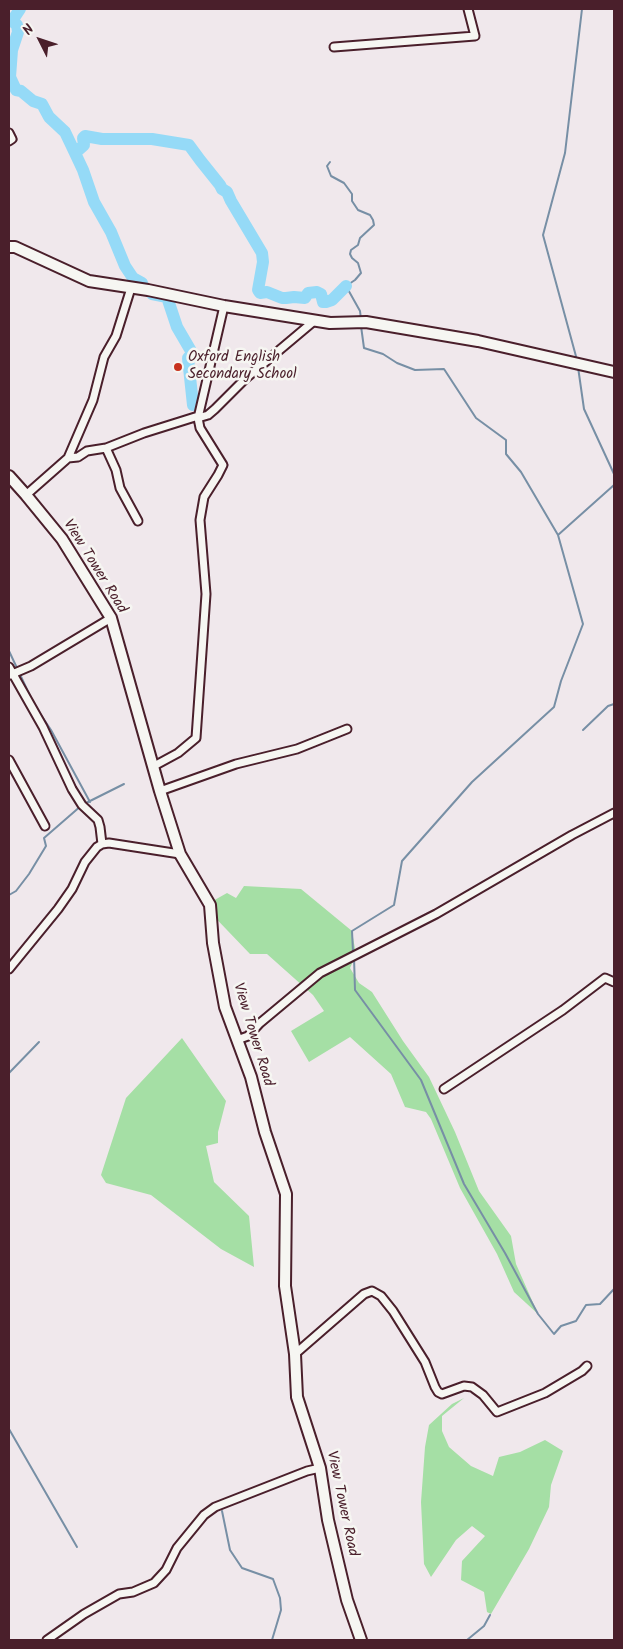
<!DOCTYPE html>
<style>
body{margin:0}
#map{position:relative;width:623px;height:1649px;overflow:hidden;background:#f0e8ec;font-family:Kalam,sans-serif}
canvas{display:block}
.frame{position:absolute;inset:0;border:10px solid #4a1f2b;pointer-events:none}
.north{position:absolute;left:15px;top:15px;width:50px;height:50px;-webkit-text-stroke:4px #f6f6f2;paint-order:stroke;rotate:311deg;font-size:14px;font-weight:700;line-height:20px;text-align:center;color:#4a1f2b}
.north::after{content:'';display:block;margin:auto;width:18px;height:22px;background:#4a1f2b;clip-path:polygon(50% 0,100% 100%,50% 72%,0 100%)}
</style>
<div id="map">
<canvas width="623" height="1649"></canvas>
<div class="frame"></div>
<div class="north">N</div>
</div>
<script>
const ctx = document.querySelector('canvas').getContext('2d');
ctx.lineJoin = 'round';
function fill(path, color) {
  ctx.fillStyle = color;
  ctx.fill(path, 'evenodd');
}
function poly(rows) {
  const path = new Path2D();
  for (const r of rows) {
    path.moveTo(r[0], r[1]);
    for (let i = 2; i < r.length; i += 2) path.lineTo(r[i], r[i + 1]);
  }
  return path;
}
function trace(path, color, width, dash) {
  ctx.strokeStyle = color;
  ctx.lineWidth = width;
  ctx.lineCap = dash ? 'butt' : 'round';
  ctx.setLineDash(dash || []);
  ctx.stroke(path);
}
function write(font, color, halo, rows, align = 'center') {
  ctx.font = font + ' Kalam,sans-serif';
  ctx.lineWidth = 5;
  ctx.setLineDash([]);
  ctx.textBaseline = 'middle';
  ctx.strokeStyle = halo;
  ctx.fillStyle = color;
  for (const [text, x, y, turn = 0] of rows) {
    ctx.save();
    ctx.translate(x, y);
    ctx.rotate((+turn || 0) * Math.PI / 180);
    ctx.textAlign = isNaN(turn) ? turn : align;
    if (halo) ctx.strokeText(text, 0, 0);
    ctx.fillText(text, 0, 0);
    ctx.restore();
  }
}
fill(poly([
 [244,886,301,889,352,931,356,955,350,968,359,983,372,992,403,1041,429,1077,455,1132,479,1191,511,1236,516,1264,538,1314,514,1292,497,1254,460,1188,431,1119,426,1112,405,1107,391,1074,350,1037,309,1062,291,1031,324,1011,313,995,267,954,250,954,204,906,227,893,236,898],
 [182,1038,226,1101,218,1132,218,1143,206,1146,214,1182,249,1216,254,1267,221,1249,151,1195,106,1183,101,1175,126,1098],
 [464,1398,442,1416,442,1431,449,1447,471,1466,493,1476,499,1457,520,1452,545,1440,563,1451,551,1485,549,1507,529,1549,491,1614,487,1612,484,1592,461,1580,462,1561,485,1536,472,1526,456,1540,431,1577,424,1564,421,1502,425,1447,429,1425,452,1404]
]), '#a5dfa5');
trace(poly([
 [330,162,327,166,331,176,344,183,352,194,352,201,358,210,370,215,373,220,374,225,360,238,358,245,351,250,350,254,352,258,358,263,361,273,355,280,346,286,360,311,361,319],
 [361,326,364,348,383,354,397,363,415,370,444,369,476,418,506,440,506,454,521,472,558,535],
 [577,360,543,235,565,153,582,9],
 [578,367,584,409,614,474],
 [9,651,32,700],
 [35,706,51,730,90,802],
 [583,730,608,706,614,704],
 [9,895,16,891,29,874,46,846,44,838,82,805,124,784],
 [353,952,352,931,394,905,402,861,472,782,554,707,561,681,583,624,558,535,614,485],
 [354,957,355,990,421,1080,464,1184,505,1253,538,1314,554,1334,561,1326,576,1321,586,1305,600,1304,614,1289],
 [9,1073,39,1042],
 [9,1429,77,1547],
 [222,1511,230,1550,242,1568,273,1579,280,1598,281,1610,272,1640],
 [467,1640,484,1626,490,1615]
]), '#778fa5', 2);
trace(poly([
 [20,9,12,21,17,25,18,32,12,50,10,77,16,90,21,91,33,101,42,104,49,117,65,132,75,153],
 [142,283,133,278,125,266,111,232,94,202,83,170,75,153,84,145,83,138,85,136,102,139,152,139,189,145,200,160,220,185,222,189,227,192,231,201,262,253,263,262,258,290,260,293,267,292,282,298,286,298,294,297,305,298,308,293,317,292,321,294,323,302,326,302,332,300,346,286],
 [152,294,167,297,177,327,191,351,191,355,188,358,193,405]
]), '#95daf7', 12);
const street = poly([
 [334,47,475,36,468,9],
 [9,133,12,139,9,141],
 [68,458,93,400,104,357,116,336,131,288],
 [26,495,68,458,78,457,87,451,106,448],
 [138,521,120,488,116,470,106,448,144,433,195,417,198,418,224,306],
 [9,667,43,727,72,789,82,805,98,820,100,827,102,844],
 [10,675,31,666,111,618],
 [9,760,45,826],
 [154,766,178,753,196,738,206,594,200,520,204,497,218,475,223,465,200,428,198,418,208,415,215,409,245,379,314,321],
 [160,791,236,764,297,749,347,729],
 [9,969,58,909,72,889,85,862,97,847,102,844,109,843,180,854],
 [237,1040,248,1036,260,1023,320,973,436,914,572,835,614,813],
 [444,1089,563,1010,605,978,614,982],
 [295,1354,364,1294,372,1291,381,1296,393,1311,425,1362,435,1387,438,1392,442,1394,464,1386,472,1387,483,1395,497,1412,545,1393,582,1371,587,1366],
 [47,1640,84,1614,119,1594,133,1592,154,1583,166,1570,177,1548,204,1515,215,1507,307,1471,320,1468]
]);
const secondary = poly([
 [9,247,15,247,89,281,148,290,224,306,330,323,366,322,478,341,614,372],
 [9,476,26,495,62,539,111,618,160,791,180,854,210,905,213,943,225,1007,251,1077,265,1132,286,1194,285,1286,295,1354,297,1397,320,1468,328,1520,347,1600,361,1640]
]);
trace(street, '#4a1f2b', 11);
trace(secondary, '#4a1f2b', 14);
trace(street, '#f6f6f2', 7);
trace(secondary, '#f6f6f2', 10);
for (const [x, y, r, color] of [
 [178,367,5,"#c8321e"]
]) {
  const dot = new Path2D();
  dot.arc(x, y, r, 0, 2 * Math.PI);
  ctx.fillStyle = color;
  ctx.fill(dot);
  trace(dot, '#f6f6f2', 2);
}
write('15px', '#4a1f2b', '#f6f6f2', [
 ["Oxford English",188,358],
 ["Secondary School",188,375]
], 'left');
write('15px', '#4a1f2b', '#f6f6f2', [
 ["View Tower Road",94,567,58],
 ["View Tower Road",252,1035,73],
 ["View Tower Road",341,1504,78]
]);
</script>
